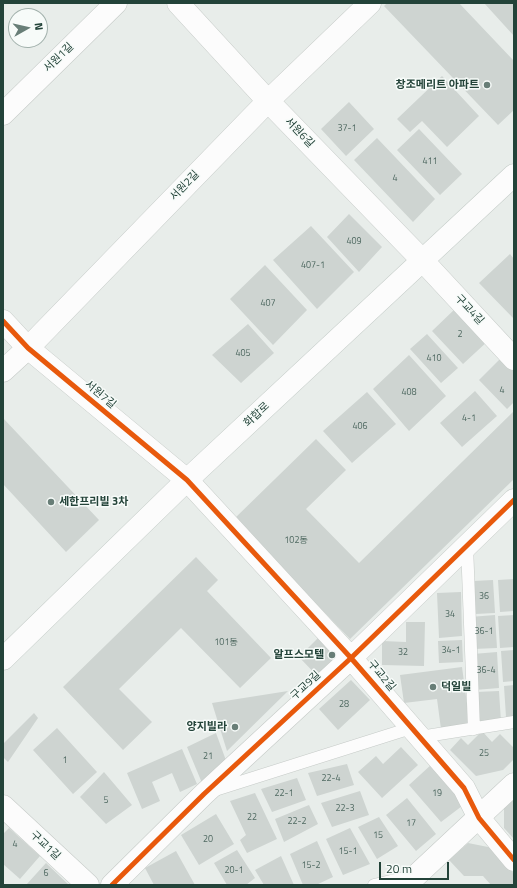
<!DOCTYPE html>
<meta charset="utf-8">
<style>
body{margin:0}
#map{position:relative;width:517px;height:888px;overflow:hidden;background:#e8edea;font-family:"Titillium Web",sans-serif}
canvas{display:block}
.frame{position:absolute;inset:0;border:4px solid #234339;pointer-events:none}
.north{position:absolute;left:8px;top:8px;width:40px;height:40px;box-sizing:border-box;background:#f7fbf9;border:1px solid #a2b1ac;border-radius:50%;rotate:82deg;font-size:11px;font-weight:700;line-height:16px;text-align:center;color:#234339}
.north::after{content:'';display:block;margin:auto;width:14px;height:18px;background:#687e77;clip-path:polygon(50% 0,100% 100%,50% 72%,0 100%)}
.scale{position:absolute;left:379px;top:862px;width:70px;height:18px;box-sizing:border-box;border:2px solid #234339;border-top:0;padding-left:5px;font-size:12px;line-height:14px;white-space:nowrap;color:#234339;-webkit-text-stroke:3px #f7fbf9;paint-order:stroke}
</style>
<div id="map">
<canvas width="517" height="888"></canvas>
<div class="frame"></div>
<div class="north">N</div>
<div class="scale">20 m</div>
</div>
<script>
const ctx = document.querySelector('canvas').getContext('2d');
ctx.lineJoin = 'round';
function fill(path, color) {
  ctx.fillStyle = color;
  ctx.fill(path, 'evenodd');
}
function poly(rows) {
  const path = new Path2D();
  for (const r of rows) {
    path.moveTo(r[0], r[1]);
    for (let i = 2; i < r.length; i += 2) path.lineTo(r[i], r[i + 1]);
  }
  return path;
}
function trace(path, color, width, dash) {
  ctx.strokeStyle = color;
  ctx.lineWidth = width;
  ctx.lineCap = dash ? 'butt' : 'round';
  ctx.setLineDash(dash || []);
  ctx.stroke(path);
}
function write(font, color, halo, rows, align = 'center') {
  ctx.font = font + ' "Titillium Web","Noto Sans KR",sans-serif';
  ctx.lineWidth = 3;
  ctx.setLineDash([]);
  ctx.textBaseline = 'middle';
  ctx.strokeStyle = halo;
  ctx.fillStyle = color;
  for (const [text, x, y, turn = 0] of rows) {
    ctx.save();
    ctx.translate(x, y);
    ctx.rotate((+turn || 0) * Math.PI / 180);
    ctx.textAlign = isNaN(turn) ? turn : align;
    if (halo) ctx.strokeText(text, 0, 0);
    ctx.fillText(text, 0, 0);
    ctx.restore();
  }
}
fill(poly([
 [387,3,459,3,514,61,514,110,498,125,384,6],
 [484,3,514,3,514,36],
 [442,76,479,116,447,147,422,121,410,132,397,119],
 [349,102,374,129,346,156,321,129],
 [419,129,462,174,440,195,397,150],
 [377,138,435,199,413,222,354,160],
 [349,214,382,247,359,272,327,237],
 [311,226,354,272,317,309,273,260],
 [510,254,514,259,514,319,479,283],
 [265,265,307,310,273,345,230,299],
 [457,307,489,340,463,364,432,331],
 [248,324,274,353,241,383,212,355],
 [427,334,458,368,441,383,410,349],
 [409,355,446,396,409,431,373,389],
 [503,356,514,368,514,402,507,409,479,380],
 [475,391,497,416,462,447,440,423],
 [367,392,396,424,352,463,323,431],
 [514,411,514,479,350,639,234,519,316,439,346,470,306,509,359,563],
 [3,418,99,520,66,552,3,484],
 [196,557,218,580,207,591,271,658,240,688,181,628,119,689,152,722,123,750,63,687],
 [514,579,514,611,500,612,498,580],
 [493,580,495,613,475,614,473,581],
 [461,592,462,636,439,638,437,593],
 [495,615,497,648,473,649,470,617],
 [514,615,514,647,500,648,498,616],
 [406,622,425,622,424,666,382,665,382,641,406,642],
 [321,635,335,650,337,664,321,680,299,657],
 [462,640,463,662,439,663,438,641],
 [514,650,514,681,503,682,501,651],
 [497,652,499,688,475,690,473,654],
 [462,667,470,726,441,729,437,699,404,703,400,675],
 [351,680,370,700,338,730,319,709],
 [514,685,514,716,506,717,504,686],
 [288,691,227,751,212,703],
 [499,691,501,722,479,724,476,692],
 [34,713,38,718,8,762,3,757,3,744],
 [57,728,97,772,73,794,33,750],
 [482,731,492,742,500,734,514,748,514,759,503,770,476,776,450,750,461,738,468,745],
 [216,733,228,766,202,783,187,747],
 [401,747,418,765,382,798,358,772,376,756,383,764],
 [182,749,197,784,180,792,172,773,152,782,160,801,142,809,127,773],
 [347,764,354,785,317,796,308,773],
 [432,764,466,803,441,822,409,785],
 [104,772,132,805,106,824,80,797],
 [297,778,306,800,272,812,261,789],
 [360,791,369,815,332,827,321,803],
 [255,793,277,839,247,853,240,840,246,835,230,801],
 [407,798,436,834,416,851,386,815],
 [514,799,514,839,504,828,504,808],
 [309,805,318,824,284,842,275,819],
 [216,814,234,844,199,865,181,835],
 [379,817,398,846,377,859,358,827],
 [9,828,40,856,20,879,3,864,3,834],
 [350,828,370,864,343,875,326,839],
 [317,841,333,877,316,885,303,885,290,854],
 [468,843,493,848,514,874,514,885,491,885,483,876,464,876,449,860],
 [237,850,255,878,246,885,227,885,214,863],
 [176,851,195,885,154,885,145,868],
 [281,856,294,885,264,885,255,870],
 [46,863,69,885,26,885]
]), '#ced4d1');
const service = poly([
 [467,545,474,729],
 [420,737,514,722],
 [215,790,411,728],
 [374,885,412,876]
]);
const minor = poly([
 [178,3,268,101,423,261,514,359],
 [3,114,116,3],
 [3,321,28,348,187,480,351,658,464,788,479,818,514,860],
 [3,371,28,348,268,101,370,3],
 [3,806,88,885],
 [112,885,204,794,351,658,514,500],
 [406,885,514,784]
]);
const secondary = poly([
 [3,659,187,480,514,175]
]);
trace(service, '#c5cac7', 13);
trace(minor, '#c5cac7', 23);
trace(secondary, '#c3cbc7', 23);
trace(service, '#fcfcfc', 12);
trace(minor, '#fcfcfc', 22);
trace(secondary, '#fcfcfc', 22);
trace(poly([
 [3,321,28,348,187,480,351,658,464,788,479,818,514,860],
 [112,885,204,794,351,658,514,500]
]), '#e8590c', 5);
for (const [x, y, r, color] of [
 [487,85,4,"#687e77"],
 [51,502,4,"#687e77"],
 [332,655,4,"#687e77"],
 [433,687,4,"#687e77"],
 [235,727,4,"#687e77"]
]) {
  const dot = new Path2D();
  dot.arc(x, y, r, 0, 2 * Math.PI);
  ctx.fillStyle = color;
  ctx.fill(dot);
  trace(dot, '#f7fbf9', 1.5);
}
write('9px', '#4e6860', null, [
 ["37-1",347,129],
 ["411",430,162],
 ["4",395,179],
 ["409",354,242],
 ["407-1",313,266],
 ["407",268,304],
 ["2",460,335],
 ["405",243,354],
 ["410",434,359],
 ["4",502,391],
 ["408",409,393],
 ["4-1",469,419],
 ["406",360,427],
 ["102동",296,541],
 ["36",484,597],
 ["34",450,615],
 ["36-1",484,632],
 ["101동",226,643],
 ["34-1",451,651],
 ["32",403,653],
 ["36-4",486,671],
 ["28",344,705],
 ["25",484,754],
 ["21",208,757],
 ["1",65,761],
 ["22-4",331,779],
 ["22-1",284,794],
 ["19",437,794],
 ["5",106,801],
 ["22-3",345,809],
 ["22",252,818],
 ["22-2",297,822],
 ["17",411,824],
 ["15",378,836],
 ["20",208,840],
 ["4",15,845],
 ["15-1",348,852],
 ["15-2",311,866],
 ["20-1",234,871],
 ["6",46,874]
]);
write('11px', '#234339', '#f7fbf9', [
 ["서원1길",59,58,-44],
 ["서원6길",299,133,46],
 ["서원2길",185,186,-46],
 ["구교4길",469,310,47],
 ["서원7길",100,395,40],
 ["화합로",257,415,-43],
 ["구교2길",381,676,50],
 ["구교9길",306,686,-43],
 ["구교1길",45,846,43]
]);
write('bold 11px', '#234339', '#f7fbf9', [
 ["창조메리트 아파트",479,85],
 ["세한프리빌 3차",59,502,"left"],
 ["알프스모텔",324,655],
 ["덕일빌",441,687,"left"],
 ["양지빌라",227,727]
], 'right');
</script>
